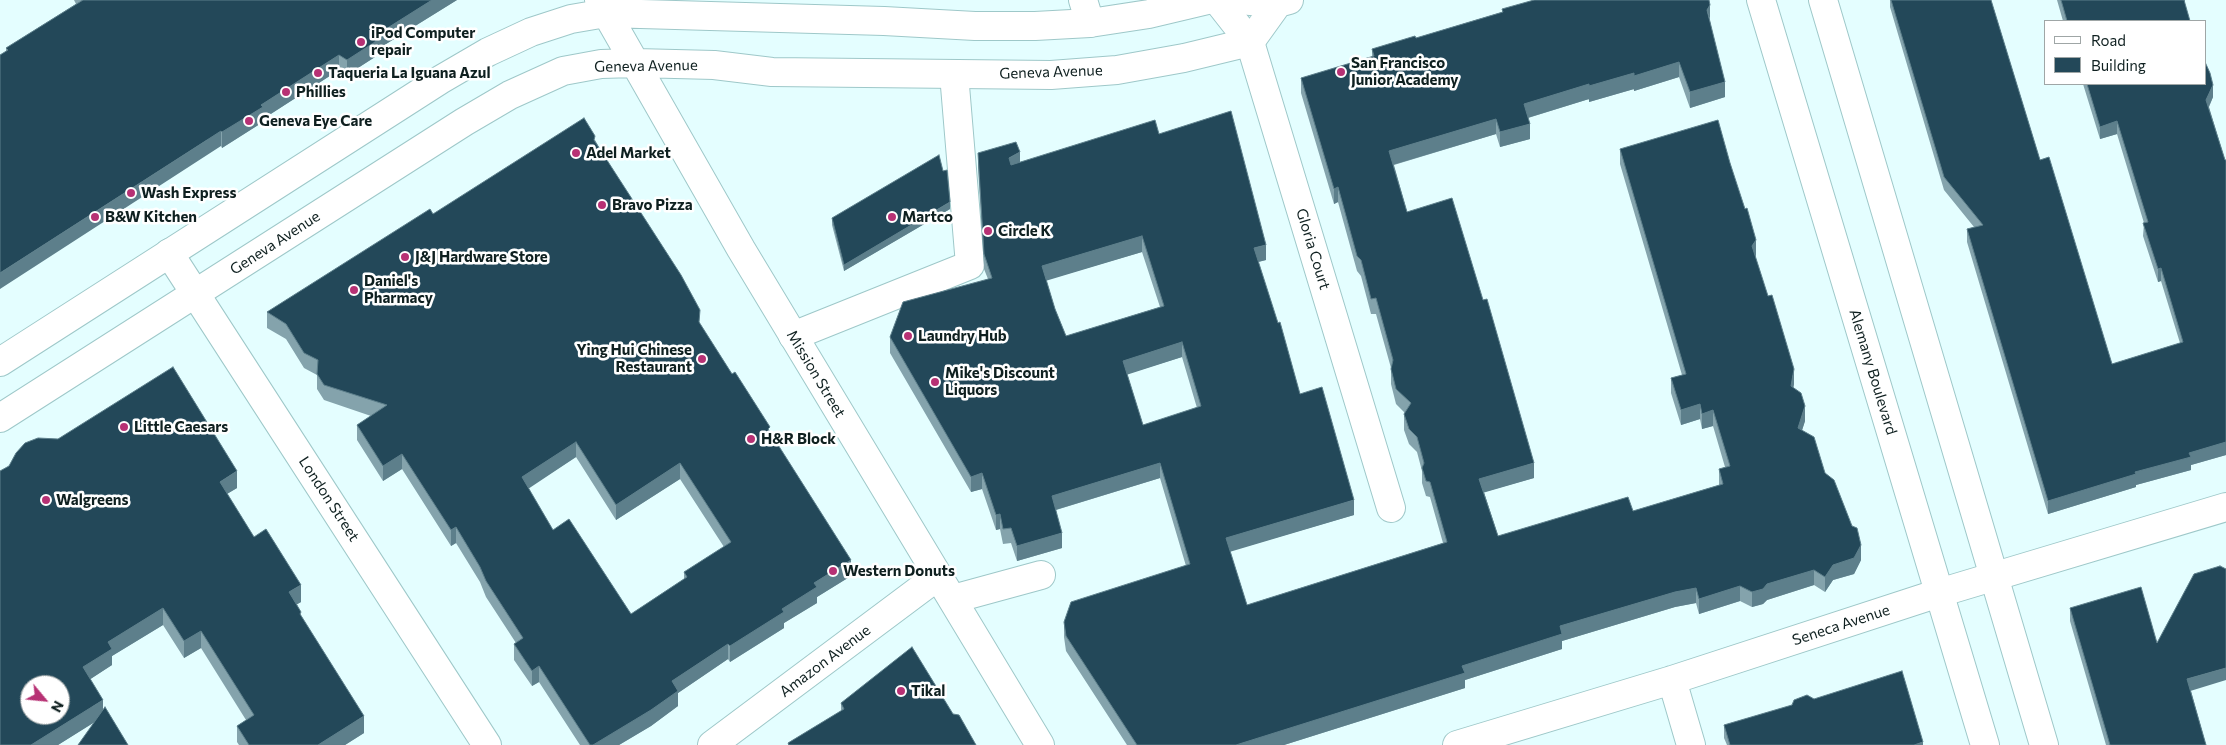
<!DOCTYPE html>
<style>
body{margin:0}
#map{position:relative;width:2226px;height:745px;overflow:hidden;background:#e4feff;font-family:Commissioner,sans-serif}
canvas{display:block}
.legend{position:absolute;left:2044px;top:20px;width:162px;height:65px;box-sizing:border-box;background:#fff;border:1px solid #9fa6a6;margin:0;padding:6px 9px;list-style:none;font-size:15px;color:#0f2020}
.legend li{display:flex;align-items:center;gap:10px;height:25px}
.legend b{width:25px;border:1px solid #9fa6a6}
.north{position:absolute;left:20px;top:675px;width:50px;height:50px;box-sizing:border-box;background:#fff;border:1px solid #9fa6a6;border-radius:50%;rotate:118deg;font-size:14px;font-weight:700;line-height:20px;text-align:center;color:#0f2020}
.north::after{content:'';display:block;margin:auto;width:18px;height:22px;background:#b73174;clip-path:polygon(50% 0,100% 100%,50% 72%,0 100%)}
</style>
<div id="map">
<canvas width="2226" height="745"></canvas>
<ul class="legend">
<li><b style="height:6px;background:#fff"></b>Road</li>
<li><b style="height:14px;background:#234859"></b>Building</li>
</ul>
<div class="north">N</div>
</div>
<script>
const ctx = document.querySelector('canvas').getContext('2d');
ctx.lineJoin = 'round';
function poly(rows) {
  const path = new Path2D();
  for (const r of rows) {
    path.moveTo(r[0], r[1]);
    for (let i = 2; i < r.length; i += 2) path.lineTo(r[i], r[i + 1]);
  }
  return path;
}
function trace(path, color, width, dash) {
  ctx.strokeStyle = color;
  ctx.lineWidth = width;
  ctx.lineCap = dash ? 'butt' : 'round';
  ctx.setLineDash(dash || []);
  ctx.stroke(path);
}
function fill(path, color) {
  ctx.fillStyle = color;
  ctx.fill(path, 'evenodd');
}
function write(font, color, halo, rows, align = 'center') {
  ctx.font = font + ' Commissioner,sans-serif';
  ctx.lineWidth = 5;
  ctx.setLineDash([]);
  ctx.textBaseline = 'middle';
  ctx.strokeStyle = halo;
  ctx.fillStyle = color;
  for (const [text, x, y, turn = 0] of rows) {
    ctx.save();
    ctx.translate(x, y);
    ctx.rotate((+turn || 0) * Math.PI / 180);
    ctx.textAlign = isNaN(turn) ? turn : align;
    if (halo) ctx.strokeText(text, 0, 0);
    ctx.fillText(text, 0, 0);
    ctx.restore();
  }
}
const minor = poly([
 [1083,0,1090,23],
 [1217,0,1250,42,1391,508],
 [169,253,487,745],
 [793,336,970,265,954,74],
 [953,599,1041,575],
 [1672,680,1691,745],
 [712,745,938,576],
 [1457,745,1672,680,1939,593,2226,507]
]);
const major = poly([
 [599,0,741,249,1040,745],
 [1237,0,1278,3,1289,0],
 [1761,0,1985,745],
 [1823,0,2044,745],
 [0,362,440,80,488,52,531,32,571,19,606,13,884,21,975,26,1035,26,1090,23,1149,14,1208,0],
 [0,418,464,122,510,95,563,71,601,64,636,63,714,65,772,72,1051,75,1117,70,1184,58,1250,42,1278,3]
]);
trace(minor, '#9ec8c9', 30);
trace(major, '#9ec8c9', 30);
trace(minor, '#fff', 28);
trace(major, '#fff', 28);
fill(poly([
 [74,0,457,0,378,49,375,57,347,75,339,70,263,119,263,122,222,148,221,146,6,51,6,48,76,4],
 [1890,0,1991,0,2040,160,2112,364,2180,343,2161,281,2158,282,2143,236,2144,223,2117,134,2100,139,2083,84,2205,84,2213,97,2209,107,2225,160,2226,160,2226,455,2191,465,2191,470,2136,485,2136,487,2048,514,1967,242,1967,229,1974,227,1944,190,1890,7],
 [2057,0,2185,0,2185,5,2190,21,2063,21],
 [1502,9,1710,21,1725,97,1690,108,1679,77,1634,91,1634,89,1589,102,1589,99,1528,118,1530,139,1500,147,1496,134,1394,165,1407,212,1534,478,1484,492,1498,536,1633,511,1719,485,1719,469,1725,467,1713,426,1702,429,1700,419,1681,425,1671,393,1671,378,1682,375,1620,164,1620,149,1730,163,1756,255,1755,256,1794,384,1793,388,1805,421,1802,430,1825,473,1861,560,1854,574,1833,580,1825,592,1814,585,1767,600,1763,604,1752,607,1740,601,1699,614,1696,603,1675,607,1562,641,1562,649,1465,680,1465,688,1284,745,1127,745,1066,651,1064,637,1064,622,1186,566,1160,478,1056,510,1062,548,1017,561,1011,543,1003,544,1000,529,996,530,982,489,971,492,890,353,890,337,988,279,984,269,978,168,978,153,1020,162,1159,134,1266,260,1258,262,1300,394,1354,515,1230,551,1247,605,1443,543,1430,497,1426,496,1422,483,1422,471,1417,452,1409,444,1404,430,1404,414,1405,413,1396,404,1391,384,1391,368,1376,314,1371,314,1361,276,1357,271,1338,202,1334,204,1301,93,1301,78,1372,57,1372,49,1416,38,1502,12],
 [1142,252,1160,307,1066,336,1055,309,1046,280],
 [1182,357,1197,408,1143,425,1127,374],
 [595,140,700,324,732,374,770,432,851,576,817,597,817,603,784,623,784,628,730,662,728,659,678,693,678,706,651,726,619,745,580,745,539,682,532,686,514,660,514,644,516,643,486,597,480,582,456,543,451,546,402,469,383,481,357,440,357,425,371,416,324,400,317,389,317,375,304,368,286,339,267,328,267,312,433,214],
 [576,457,616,520,680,479,724,547,684,572,684,579,631,614,553,530,528,488],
 [950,209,844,271,832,225,832,218],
 [58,439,237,488,227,494,254,537,301,602,297,604,301,616,364,733,345,745,239,745,237,742,237,726,246,720,201,648,184,658,163,625,112,656,112,665,90,679,94,722,58,745,0,745],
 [2070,608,2157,643,2191,691,2206,745,2106,745,2070,621],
 [1814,699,1923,745,1727,745,1724,738,1724,725],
 [841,703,953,714,976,745,788,745,788,743,841,711]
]), '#84a3ac');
fill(poly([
 [432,0,457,0,378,49,375,57,347,75,347,60,378,34],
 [1710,5,1710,20,1707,10],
 [339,55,339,70,263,119,263,122,222,148,222,132,261,105],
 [1679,62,1679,77,1634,91,1634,76],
 [1634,73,1634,89,1589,102,1589,86],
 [1725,82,1725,97,1690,108,1690,92],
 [1589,84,1589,99,1524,119,1524,104],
 [2213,85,2213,97,2206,113,2206,100],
 [1496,119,1496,134,1389,166,1389,151],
 [2117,121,2117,134,2100,139,2100,127],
 [1530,124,1530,139,1500,147,1500,132],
 [221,131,221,146,0,289,0,273],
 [1020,152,1020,167,1009,173,1009,158],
 [1338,187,1338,202,1334,204,1334,189],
 [950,202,950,209,844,271,844,265],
 [1142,236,1142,252,1042,282,1042,266],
 [1756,240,1756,255,1752,261,1752,246],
 [1266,245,1266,260,1254,263,1254,248],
 [2161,268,2161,281,2158,282,2158,269],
 [1182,342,1182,357,1123,376,1123,361],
 [1794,369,1794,384,1791,401,1791,386],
 [1700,404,1700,419,1681,425,1681,410],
 [1805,406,1805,421,1798,443,1798,428],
 [1713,410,1713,426,1702,429,1702,414],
 [576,442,576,457,522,493,522,477],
 [2226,442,2226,455,2191,465,2191,470,2136,485,2136,487,2048,514,2048,501,2135,472,2189,453],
 [402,454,402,469,383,481,383,466],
 [680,463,680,479,616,520,616,505],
 [1160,463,1160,478,1052,511,1052,496],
 [1534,463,1534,478,1479,494,1479,479],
 [237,471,237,488,220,498,220,482],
 [982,473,982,489,971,492,971,477],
 [1354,500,1354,515,1226,553,1226,538],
 [1000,514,1000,529,996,530,996,515],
 [456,527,456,543,451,546,451,530],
 [1062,533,1062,548,1017,561,1017,546],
 [1861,545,1861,560,1854,574,1833,580,1825,592,1825,577,1833,565],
 [851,560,851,576,817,597,817,603,784,623,784,628,730,662,730,646,814,583],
 [1814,570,1814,585,1767,600,1763,604,1752,607,1752,592,1767,584],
 [301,585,301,602,289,609,289,592],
 [1740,586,1740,601,1699,614,1699,599],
 [1696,588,1696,603,1675,607,1562,641,1562,649,1465,680,1465,688,1284,745,1236,745,1462,666,1560,626,1675,592],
 [163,608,163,625,112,656,112,665,83,684,83,667,108,642],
 [201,631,201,648,184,658,184,641],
 [728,644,728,659,678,693,678,706,651,726,619,745,593,745,672,681],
 [539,666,539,682,532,686,532,671],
 [2226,668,2226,680,2187,692,2187,679],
 [103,700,103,717,58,745,31,745],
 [364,716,364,733,345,745,318,745],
 [1923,742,1923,745,1914,745]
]), '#5d7f8b');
const building = poly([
 [83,0,432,0,378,34,375,42,347,60,339,55,261,105,263,107,222,132,221,131,0,273,0,55,8,50,6,48,83,0],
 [1534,0,1709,0,1710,5,1707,10,1725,82,1690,92,1679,62,1634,76,1634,73,1589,86,1589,84,1524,104,1530,124,1500,132,1496,119,1389,151,1407,212,1452,198,1483,300,1487,299,1534,463,1479,479,1498,536,1628,497,1633,511,1723,484,1719,469,1730,466,1713,410,1702,414,1700,404,1681,410,1671,378,1686,374,1620,149,1718,120,1730,163,1745,209,1747,208,1756,240,1752,246,1768,296,1772,295,1794,369,1791,386,1801,393,1805,406,1798,428,1814,437,1825,473,1834,480,1852,526,1857,528,1861,545,1854,558,1833,565,1825,577,1814,570,1767,584,1763,589,1752,592,1740,586,1699,599,1696,588,1675,592,1560,626,1562,634,1462,666,1465,673,1236,745,1137,745,1066,636,1064,622,1071,602,1190,564,1160,463,1052,496,1062,533,1017,546,1011,528,1003,529,1000,514,996,515,982,473,971,477,890,337,903,302,992,278,984,254,978,153,1016,142,1020,152,1009,158,1011,165,1155,120,1159,134,1231,111,1266,245,1254,248,1278,323,1280,322,1300,394,1322,387,1354,500,1226,538,1247,605,1447,542,1430,482,1426,481,1422,468,1424,463,1417,437,1409,429,1404,414,1411,403,1396,389,1391,369,1393,360,1376,298,1371,299,1361,260,1357,256,1338,187,1334,189,1301,78,1374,56,1372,49,1415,36,1416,38,1503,12,1502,9,1534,0],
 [1142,236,1164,306,1066,336,1055,309,1042,266,1142,236],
 [1182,342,1201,406,1143,425,1123,361,1182,342],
 [1891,0,1991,0,2040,160,2049,157,2112,364,2183,342,2161,268,2158,269,2143,223,2148,222,2117,121,2100,127,2087,84,2205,84,2205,62,2210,73,2213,85,2206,100,2225,160,2226,160,2226,442,2189,453,2191,457,2135,472,2136,474,2048,501,1967,229,1983,225,1944,177,1891,0],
 [2061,0,2184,0,2190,21,2067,21,2061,0],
 [584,118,595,136,594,140,681,275,700,310,699,322,732,374,735,372,770,427,768,429,851,560,814,583,817,587,782,609,784,612,730,646,728,644,672,681,678,691,651,710,593,745,590,745,539,666,532,671,514,644,523,638,486,581,480,567,456,527,451,530,402,454,383,466,357,425,387,405,324,385,317,374,318,360,304,353,286,324,267,312,430,209,433,214,584,118],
 [576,442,616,505,680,463,731,542,684,572,687,577,631,614,569,519,553,530,522,477,576,442],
 [939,155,943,171,947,170,950,202,844,265,832,218,939,155],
 [173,367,237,471,220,482,254,537,266,529,301,585,289,592,301,612,300,614,364,716,318,745,249,745,237,726,254,715,201,631,184,641,163,608,108,642,112,649,83,667,103,700,31,745,0,745,0,471,9,466,16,453,25,443,38,438,58,439,173,367],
 [30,685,60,685,60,715,30,715,30,685],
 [2220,566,2226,569,2226,668,2187,679,2206,745,2110,745,2070,608,2141,587,2157,643,2194,574,2220,566],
 [912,647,953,714,959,715,976,745,789,745,788,743,844,709,841,703,912,647],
 [1902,671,1923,742,1914,745,1730,745,1724,725,1792,705,1794,700,1807,695,1814,699,1902,671],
 [105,707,128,745,78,745,105,707]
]);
fill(building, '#234859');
trace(building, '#5d7f8b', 1);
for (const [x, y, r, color] of [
 [361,42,5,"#b73174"],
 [1341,72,5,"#b73174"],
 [318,73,5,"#b73174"],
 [286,92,5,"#b73174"],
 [249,121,5,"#b73174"],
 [576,153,5,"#b73174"],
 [131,193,5,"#b73174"],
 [602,205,5,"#b73174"],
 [95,217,5,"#b73174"],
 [892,217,5,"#b73174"],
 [988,231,5,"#b73174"],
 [405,257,5,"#b73174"],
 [354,290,5,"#b73174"],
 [908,336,5,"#b73174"],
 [702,359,5,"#b73174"],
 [935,382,5,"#b73174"],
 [124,427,5,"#b73174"],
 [751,439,5,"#b73174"],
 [46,500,5,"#b73174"],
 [833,571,5,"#b73174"],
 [901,691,5,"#b73174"]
]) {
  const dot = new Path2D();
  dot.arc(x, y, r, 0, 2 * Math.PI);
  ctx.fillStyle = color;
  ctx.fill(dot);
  trace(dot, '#fff', 2);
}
write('bold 15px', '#0f2020', '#fff', [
 ["iPod Computer",371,33],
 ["repair",371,50],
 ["San Francisco",1351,63],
 ["Junior Academy",1351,80],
 ["Taqueria La Iguana Azul",328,73],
 ["Phillies",296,92],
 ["Geneva Eye Care",259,121],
 ["Adel Market",586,153],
 ["Wash Express",141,193],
 ["Bravo Pizza",612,205],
 ["B&W Kitchen",105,217],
 ["Martco",902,217],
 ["Circle K",998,231],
 ["J&J Hardware Store",415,257],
 ["Daniel's",364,281],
 ["Pharmacy",364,298],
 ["Laundry Hub",918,336],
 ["Ying Hui Chinese",692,350,"right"],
 ["Restaurant",692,367,"right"],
 ["Mike's Discount",945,373],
 ["Liquors",945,390],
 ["Little Caesars",134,427],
 ["H&R Block",761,439],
 ["Walgreens",56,500],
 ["Western Donuts",843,571],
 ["Tikal",911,691]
], 'left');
write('15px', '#0f2020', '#fff', [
 ["Geneva Avenue",646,66,-1],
 ["Geneva Avenue",1051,72,-2],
 ["Geneva Avenue",275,243,-33],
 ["Gloria Court",1313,249,73],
 ["Alemany Boulevard",1873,372,73],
 ["Mission Street",816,374,59],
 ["London Street",329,499,57],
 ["Seneca Avenue",1841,625,-18],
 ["Amazon Avenue",825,661,-37]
]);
</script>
